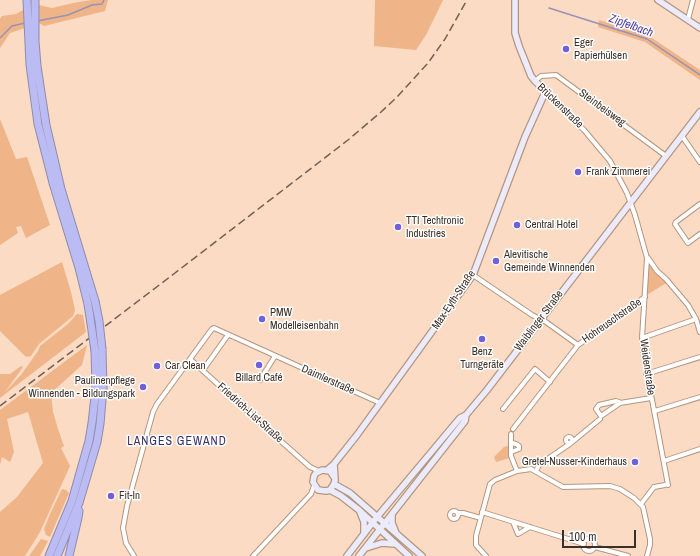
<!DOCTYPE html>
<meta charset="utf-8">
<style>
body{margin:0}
#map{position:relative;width:700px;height:556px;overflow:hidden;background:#fbdbc3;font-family:"Archivo Narrow",sans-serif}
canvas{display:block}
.scale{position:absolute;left:562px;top:530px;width:74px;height:18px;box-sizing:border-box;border:2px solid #3c2f26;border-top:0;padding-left:5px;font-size:12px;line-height:14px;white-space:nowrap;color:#3c2f26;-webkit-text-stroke:3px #fff;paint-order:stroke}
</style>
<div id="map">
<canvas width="700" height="556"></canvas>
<div class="scale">100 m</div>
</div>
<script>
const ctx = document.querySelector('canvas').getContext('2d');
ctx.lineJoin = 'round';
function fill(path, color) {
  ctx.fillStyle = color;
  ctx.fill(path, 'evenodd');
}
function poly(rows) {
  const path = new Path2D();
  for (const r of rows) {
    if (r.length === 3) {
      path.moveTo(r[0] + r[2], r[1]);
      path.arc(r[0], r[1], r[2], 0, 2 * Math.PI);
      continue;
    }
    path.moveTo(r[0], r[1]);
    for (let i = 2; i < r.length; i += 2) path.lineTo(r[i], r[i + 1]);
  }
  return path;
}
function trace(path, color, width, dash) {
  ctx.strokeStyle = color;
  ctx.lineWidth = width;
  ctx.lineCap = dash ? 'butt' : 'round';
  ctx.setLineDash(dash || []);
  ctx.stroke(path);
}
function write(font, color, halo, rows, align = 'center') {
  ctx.font = font + ' "Archivo Narrow",sans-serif';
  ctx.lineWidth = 3;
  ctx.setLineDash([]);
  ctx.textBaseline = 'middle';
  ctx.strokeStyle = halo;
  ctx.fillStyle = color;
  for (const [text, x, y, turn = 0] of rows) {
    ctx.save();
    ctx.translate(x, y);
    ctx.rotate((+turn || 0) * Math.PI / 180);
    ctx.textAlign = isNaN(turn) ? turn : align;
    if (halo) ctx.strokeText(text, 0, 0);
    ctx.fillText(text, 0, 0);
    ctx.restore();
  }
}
fill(poly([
 [92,0,108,0,105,11,44,26,39,23,10,33,0,48,0,19,2,16,16,14,34,4,52,8,73,3],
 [375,0,443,0,426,35,416,50,374,46],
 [599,20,649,36,700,70,700,80,645,42,598,27],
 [0,119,16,159,27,157,50,225,26,238,21,226,16,227,18,233,0,245],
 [647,258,668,282,645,296],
 [62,262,71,292,75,310,73,316,39,344,31,356,27,357,25,356,0,331,0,295],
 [77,314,83,315,86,332,0,398,0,374,10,374,21,366,23,367,5,392,21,375,38,351,40,346,68,324],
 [87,345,82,365,51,393,53,412,58,429,64,446,61,448,70,466,40,532,25,556,0,556,0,512,17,497,43,463,28,412,7,419,14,452,10,462,2,457,0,465,0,410],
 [510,445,510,458,496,462,494,457,504,447],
 [62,489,66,490,69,493,50,537,46,535,44,529,51,512],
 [41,539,48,541,40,556,29,556]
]), '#efb487');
trace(poly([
 [549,8,647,39,700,75],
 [37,21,68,15,92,5,102,4,104,0],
 [0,38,12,26,25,23]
]), '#9793b6', 1.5);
const street = poly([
 [688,19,693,0],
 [535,81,541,76,556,75,666,156],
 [546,92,584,130,610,161,627,193,635,215,647,258,642,338,644,357,668,485],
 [682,136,700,162],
 [700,204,676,222,675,224,688,243,700,234],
 [648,258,657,271,666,279,688,305,696,319,700,332],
 [473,275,532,315,546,322,578,345],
 [642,338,696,319],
 [190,359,265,427,310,467,319,471],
 [203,370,228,335],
 [646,374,700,357],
 [260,380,275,356],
 [620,403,619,402,616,401,599,405,596,409,601,416,620,403,651,398],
 [503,409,535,369,550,382],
 [655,411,700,397],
 [513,429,578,345,645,297],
 [511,434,511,456,517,471],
 [569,440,3],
 [511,452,519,449,519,446,516,444,512,443],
 [664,461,700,449],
 [536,471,539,465,571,443,600,419],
 [641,504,654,487,665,485],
 [454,515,4],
 [482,512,584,544],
 [458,513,463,513,481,518],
 [513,522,518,534,530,527],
 [589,545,6],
 [595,547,628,556],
 [134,556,126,543,123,528,127,506,153,412,157,404,212,329,214,328,380,403],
 [253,556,311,494,314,486],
 [486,556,476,545,476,536,490,484,495,480,517,471,531,469,563,487,610,486,620,489,634,498,643,507,650,539,650,545,647,556]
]);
const secondary = poly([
 [658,0,700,28],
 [327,470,334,464,357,435,473,275,525,137,543,97,546,92,535,81,531,76,519,46,515,33,515,0],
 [334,477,330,471,322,470,316,473,314,476,313,482,318,490,326,491,330,490,334,484,335,480,334,464],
 [334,484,350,493,422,556],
 [330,490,341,496,359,510,409,556],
 [360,512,364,522,364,534],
 [392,514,392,523,396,533],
 [366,548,382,543,395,544],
 [347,556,377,517,454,425,460,418,466,415,487,390,700,112],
 [359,556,465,421,466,415]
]);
const highway = poly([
 [27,0,30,65,38,124,53,183,79,268,88,304],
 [35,0,35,41,37,66,46,125,61,189,95,301],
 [49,556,72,501,89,441,92,423,96,388,95,351],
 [57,556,79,503,97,442,100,424,103,388,102,349],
 [69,556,78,518,79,511]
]);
trace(street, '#b49680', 6);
trace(secondary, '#b49680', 8);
trace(highway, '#8f8bac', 9);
trace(street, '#fff', 4);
trace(secondary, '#ebebfc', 5.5);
trace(highway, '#bcbcf4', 7);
trace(poly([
 [0,406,175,273,348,140,381,112,397,97,428,63,445,39,467,0]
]), '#736053', 1.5, [8, 4]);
const highwayBridge = poly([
 [95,301,99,321,102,349],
 [88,304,95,351]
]);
trace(highwayBridge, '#8f8bac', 9, []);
trace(highwayBridge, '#bcbcf4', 7);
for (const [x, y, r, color] of [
 [566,49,4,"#7061db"],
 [578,172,4,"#7061db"],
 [517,225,4,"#7061db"],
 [398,227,4,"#7061db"],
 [496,261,4,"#7061db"],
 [262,319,4,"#7061db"],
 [482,339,4,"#7061db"],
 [259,365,4,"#7061db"],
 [157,366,4,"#7061db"],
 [143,387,4,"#7061db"],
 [635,462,4,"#7061db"],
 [111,496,4,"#7061db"]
]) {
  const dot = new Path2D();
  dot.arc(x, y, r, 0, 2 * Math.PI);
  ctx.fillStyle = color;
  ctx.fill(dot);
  trace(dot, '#fff', 1.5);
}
write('11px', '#3c2f26', '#fff', [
 ["Eger",574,43],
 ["Papierhülsen",574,56],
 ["Frank Zimmerei",586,172],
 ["TTI Techtronic",406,221],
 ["Industries",406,234],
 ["Central Hotel",525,225],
 ["Alevitische",504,255],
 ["Gemeinde Winnenden",504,268],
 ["PMW",270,313],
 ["Modelleisenbahn",270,326],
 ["Benz",482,352,"center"],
 ["Turngeräte",482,365,"center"],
 ["Car Clean",165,366],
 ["Billard Café",259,378,"center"],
 ["Paulinenpflege",135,381,"right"],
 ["Winnenden - Bildungspark",135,394,"right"],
 ["Gretel-Nusser-Kinderhaus",627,462,"right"],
 ["Fit-In",119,496]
], 'left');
write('11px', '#3c2f26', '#fff', [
 ["Brückenstraße",560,106,44],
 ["Steinbeisweg",602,108,36],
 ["Max-Eyth-Straße",454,300,-56],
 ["Waiblinger Straße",539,321,-53],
 ["Hohreuschstraße",612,321,-35],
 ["Weidenstraße",647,367,82],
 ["Daimlerstraße",328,380,24],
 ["Friedrich-List-Straße",250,413,42]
]);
write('italic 12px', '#4c3ba1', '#fff', [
 ["Zipfelbach",631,26,20]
]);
ctx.letterSpacing = '1px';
write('12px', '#352f6a', '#fff', [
 ["LANGES GEWAND",177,442]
]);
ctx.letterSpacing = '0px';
</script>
